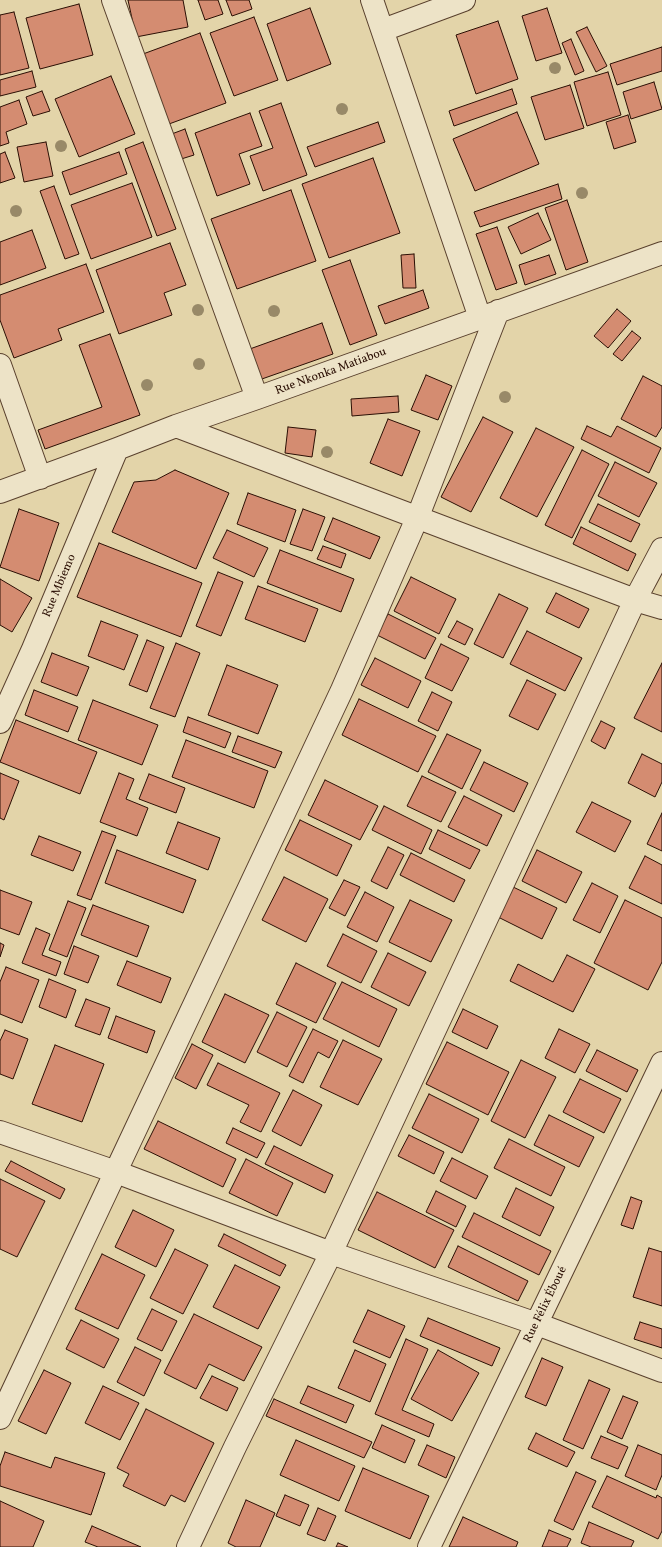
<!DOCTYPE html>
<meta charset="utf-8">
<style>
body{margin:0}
canvas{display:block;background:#e3d4a9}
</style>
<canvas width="662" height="1547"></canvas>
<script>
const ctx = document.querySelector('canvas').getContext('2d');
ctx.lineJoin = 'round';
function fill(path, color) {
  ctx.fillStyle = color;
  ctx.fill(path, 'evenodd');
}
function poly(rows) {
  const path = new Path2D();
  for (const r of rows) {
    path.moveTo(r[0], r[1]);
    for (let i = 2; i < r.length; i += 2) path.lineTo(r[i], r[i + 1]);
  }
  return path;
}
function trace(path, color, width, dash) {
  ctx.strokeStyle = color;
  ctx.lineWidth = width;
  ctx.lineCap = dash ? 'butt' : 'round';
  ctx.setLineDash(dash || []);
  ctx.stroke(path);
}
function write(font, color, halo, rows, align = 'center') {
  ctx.font = font + ' Vollkorn,serif';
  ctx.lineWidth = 3;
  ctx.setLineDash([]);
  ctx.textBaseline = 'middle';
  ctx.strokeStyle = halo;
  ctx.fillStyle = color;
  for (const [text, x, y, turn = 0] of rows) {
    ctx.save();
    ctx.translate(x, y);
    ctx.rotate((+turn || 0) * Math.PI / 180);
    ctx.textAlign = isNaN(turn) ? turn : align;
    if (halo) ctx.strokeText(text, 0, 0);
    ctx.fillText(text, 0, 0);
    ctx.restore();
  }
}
const building = poly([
 [128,0,183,0,188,27,136,37,128,0],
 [198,0,218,0,223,14,205,20,198,0],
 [226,0,249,0,252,9,232,16,226,0],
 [79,4,93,55,40,69,26,18,79,4],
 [310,8,331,64,287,81,267,24,310,8],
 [547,8,562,53,536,61,522,16,547,8],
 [14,12,29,68,0,75,0,15,14,12],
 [254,17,278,80,234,96,210,33,254,17],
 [498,21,518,79,476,94,456,35,498,21],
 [587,27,607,66,596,72,576,32,587,27],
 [200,33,226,103,169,124,143,54,200,33],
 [571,39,584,71,575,75,562,43,571,39],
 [662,47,662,71,617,85,610,64,662,47],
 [32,71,36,87,0,96,0,80,32,71],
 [608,72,621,115,587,126,574,82,608,72],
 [111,76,135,134,79,157,55,99,111,76],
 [654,82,662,109,631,119,623,92,654,82],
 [570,85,584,128,545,140,531,97,570,85],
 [512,89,517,104,454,126,449,111,512,89],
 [42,91,50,111,33,116,26,97,42,91],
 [19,100,27,124,6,132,9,143,0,146,0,107,19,100],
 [281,103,307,175,263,191,250,156,273,148,259,111,281,103],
 [517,112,539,164,475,191,453,139,517,112],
 [250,113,262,146,239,154,250,184,217,196,195,133,250,113],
 [628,115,636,142,614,149,606,122,628,115],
 [378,122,385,142,315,167,307,147,378,122],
 [185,129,194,155,178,160,169,135,185,129],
 [46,142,53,176,24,182,17,147,46,142],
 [143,142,176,229,157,236,125,149,143,142],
 [5,152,15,178,0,183,0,154,5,152],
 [119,152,127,174,70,195,62,172,119,152],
 [373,158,400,233,329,258,302,184,373,158],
 [132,183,152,237,91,259,71,205,132,183],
 [558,184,562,199,480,227,474,212,558,184],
 [54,186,79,254,65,259,40,191,54,186],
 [291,190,316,261,237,289,211,219,291,190],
 [567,200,588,262,566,270,545,208,567,200],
 [538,213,551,240,521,254,508,227,538,213],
 [497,227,517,283,496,290,476,234,497,227],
 [32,230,46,268,0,285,0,242,32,230],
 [170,243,186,285,164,293,172,315,119,334,96,270,170,243],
 [414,254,416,288,403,288,401,255,414,254],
 [549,255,556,274,525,285,519,265,549,255],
 [350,260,377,335,350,345,322,270,350,260],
 [86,264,104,312,58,329,62,340,14,358,0,320,0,295,86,264],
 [423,290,429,308,385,324,378,306,423,290],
 [617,309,631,321,608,348,594,336,617,309],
 [322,323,333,354,259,380,247,350,322,323],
 [632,331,641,338,622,361,613,354,632,331],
 [110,334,140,415,45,449,38,430,102,407,79,345,110,334],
 [426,375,452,386,438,420,411,410,426,375],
 [643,376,662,386,662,427,656,437,621,419,643,376],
 [398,396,399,412,352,416,351,399,398,396],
 [483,417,513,432,471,512,441,497,483,417],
 [388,419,420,431,402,476,370,463,388,419],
 [587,426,611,437,617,426,661,448,649,473,581,439,587,426],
 [288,427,316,430,312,457,285,453,288,427],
 [536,428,574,447,537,517,500,498,536,428],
 [582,450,609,464,572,538,545,525,582,450],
 [615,462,657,483,639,517,598,496,615,462],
 [175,470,229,493,196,569,112,532,134,482,156,480,175,470],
 [248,493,296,510,285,542,237,524,248,493],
 [598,504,640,524,631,542,589,522,598,504],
 [19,509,59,523,39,581,0,567,19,509],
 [303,509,325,517,312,551,290,544,303,509],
 [333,518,380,537,370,559,324,540,333,518],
 [581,527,636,554,628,571,573,544,581,527],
 [227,530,268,548,254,577,213,558,227,530],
 [99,543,202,583,181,637,77,597,99,543],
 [323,546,346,554,341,568,317,559,323,546],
 [280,550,354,579,341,612,267,583,280,550],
 [218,572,243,582,221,636,196,626,218,572],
 [411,577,456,599,439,634,394,611,411,577],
 [0,579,32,598,12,632,0,625,0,579],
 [258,586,318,609,305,642,245,619,258,586],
 [556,593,589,609,579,628,546,612,556,593],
 [499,594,528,608,503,658,474,644,499,594],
 [388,614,436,638,425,659,377,635,388,614],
 [101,621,138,635,124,670,88,656,101,621],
 [457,621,473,629,465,645,448,637,457,621],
 [527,631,582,658,565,691,510,664,527,631],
 [147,640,164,647,147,692,129,685,147,640],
 [176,643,200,653,175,717,150,708,176,643],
 [441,644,469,658,452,691,425,678,441,644],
 [52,653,89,667,77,696,41,682,52,653],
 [375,658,421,681,408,708,361,685,375,658],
 [662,663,662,732,634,718,662,663],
 [227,665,278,685,258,734,208,715,227,665],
 [527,680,556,694,538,730,509,716,527,680],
 [34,690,78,707,68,732,25,715,34,690],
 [432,692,452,702,438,731,418,721,432,692],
 [359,699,436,736,418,772,342,735,359,699],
 [93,700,158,725,142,765,78,740,93,700],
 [188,717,231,733,225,748,183,732,188,717],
 [16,720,97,752,80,794,0,762,16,720],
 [601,721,615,728,605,749,591,741,601,721],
 [447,734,481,750,462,789,428,772,447,734],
 [238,736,282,752,275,768,232,752,238,736],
 [186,740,268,771,254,808,172,777,186,740],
 [642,754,662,764,662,782,655,797,628,783,642,754],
 [484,762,528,783,514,812,470,790,484,762],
 [0,773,19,781,4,820,0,818,0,773],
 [119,773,134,779,126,799,148,808,137,836,100,822,119,773],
 [149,774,185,788,176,813,139,799,149,774],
 [422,776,456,792,441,822,407,806,422,776],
 [325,780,378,806,360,840,308,815,325,780],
 [464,796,502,815,487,846,448,827,464,796],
 [592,802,631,821,615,852,576,832,592,802],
 [384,806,432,830,421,854,372,830,384,806],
 [662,813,662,851,647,844,662,813],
 [300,820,352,845,337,876,285,850,300,820],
 [178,822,220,838,208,870,166,853,178,822],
 [438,830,480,850,470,869,429,849,438,830],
 [102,831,116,836,91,900,77,895,102,831],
 [39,836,81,852,73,871,31,855,39,836],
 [388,847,404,855,387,889,371,881,388,847],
 [117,850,196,880,183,913,105,883,117,850],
 [537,850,582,872,566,903,522,881,537,850],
 [411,853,465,880,454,902,400,875,411,853],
 [645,856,662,865,662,904,629,888,645,856],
 [284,877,328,899,306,942,262,920,284,877],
 [344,880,360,887,345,916,329,908,344,880],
 [592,883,618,896,600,933,573,920,592,883],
 [511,886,557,908,542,939,496,916,511,886],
 [0,890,32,902,19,935,0,928,0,890],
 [365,892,394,907,377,942,347,927,365,892],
 [410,900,452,920,431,962,389,942,410,900],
 [625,900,662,918,662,962,648,990,594,963,625,900],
 [68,901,86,908,67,957,49,950,68,901],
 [93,905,149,926,137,957,81,935,93,905],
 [36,928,50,934,42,955,61,962,56,976,22,963,36,928],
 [343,934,377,951,361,983,327,966,343,934],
 [0,943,4,945,0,957,0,943],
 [74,946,99,956,88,983,64,974,74,946],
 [388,953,426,972,409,1006,371,987,388,953],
 [567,955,595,969,573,1012,510,981,518,964,553,982,567,955],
 [127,961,171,978,161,1003,117,985,127,961],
 [296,963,336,983,316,1023,276,1004,296,963],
 [6,967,39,980,22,1023,0,1014,0,982,6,967],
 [49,979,76,990,66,1018,39,1007,49,979],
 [342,982,397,1009,379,1047,323,1019,342,982],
 [225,994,269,1015,245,1063,202,1042,225,994],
 [86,999,110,1008,100,1035,75,1026,86,999],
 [463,1009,498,1026,487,1049,452,1032,463,1009],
 [277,1012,307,1027,287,1067,257,1052,277,1012],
 [116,1016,155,1031,147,1053,108,1038,116,1016],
 [313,1029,338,1041,329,1058,318,1052,303,1083,289,1076,313,1029],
 [559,1029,590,1044,575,1073,545,1058,559,1029],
 [5,1030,28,1039,13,1079,0,1074,0,1041,5,1030],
 [343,1040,382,1059,358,1105,320,1087,343,1040],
 [447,1042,509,1072,488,1115,426,1084,447,1042],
 [192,1044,213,1055,196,1089,175,1078,192,1044],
 [55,1045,104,1064,82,1122,32,1104,55,1045],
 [597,1050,638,1070,627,1092,586,1071,597,1050],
 [521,1060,556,1077,525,1138,491,1121,521,1060],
 [218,1063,280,1093,261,1132,240,1122,249,1105,207,1085,218,1063],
 [580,1079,621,1099,604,1133,563,1112,580,1079],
 [293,1090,322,1105,301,1146,272,1131,293,1090],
 [429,1094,479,1119,462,1153,412,1128,429,1094],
 [549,1115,594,1137,579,1167,534,1145,549,1115],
 [158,1121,236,1159,223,1187,144,1149,158,1121],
 [233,1128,265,1143,257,1158,226,1143,233,1128],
 [409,1135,444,1152,434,1174,398,1156,409,1135],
 [509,1139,565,1167,551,1196,494,1168,509,1139],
 [274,1146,333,1175,325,1193,265,1164,274,1146],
 [452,1158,488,1176,476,1199,440,1181,452,1158],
 [246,1159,293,1183,277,1216,229,1193,246,1159],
 [11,1161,65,1189,60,1199,5,1171,11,1161],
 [0,1179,45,1201,17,1257,0,1249,0,1179],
 [516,1188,554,1207,540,1236,502,1217,516,1188],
 [436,1191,466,1206,456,1227,426,1212,436,1191],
 [377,1192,454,1230,435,1268,358,1230,377,1192],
 [631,1197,642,1201,633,1229,621,1225,631,1197],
 [133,1210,174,1230,156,1267,115,1247,133,1210],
 [474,1213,551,1251,539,1275,462,1237,474,1213],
 [224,1234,286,1265,280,1276,218,1246,224,1234],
 [458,1246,528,1281,518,1301,448,1267,458,1246],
 [649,1248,662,1252,662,1306,633,1297,649,1248],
 [175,1249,208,1265,183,1314,150,1298,175,1249],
 [102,1254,145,1275,118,1329,75,1309,102,1254],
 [235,1265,280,1287,258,1329,213,1307,235,1265],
 [152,1309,177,1321,162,1351,137,1339,152,1309],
 [368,1310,405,1326,390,1358,353,1342,368,1310],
 [194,1314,262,1347,244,1381,209,1364,196,1389,164,1373,194,1314],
 [428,1318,500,1348,492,1366,420,1336,428,1318],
 [81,1320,119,1339,104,1368,66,1349,81,1320],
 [640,1322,662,1329,662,1348,634,1339,640,1322],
 [406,1339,428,1349,402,1410,434,1424,429,1437,375,1414,406,1339],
 [135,1347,161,1360,144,1396,117,1382,135,1347],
 [355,1350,386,1364,370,1402,338,1388,355,1350],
 [438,1350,479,1373,452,1421,411,1399,438,1350],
 [542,1358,563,1367,546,1406,525,1397,542,1358],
 [44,1370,71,1383,46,1434,18,1421,44,1370],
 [212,1376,238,1388,227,1411,200,1398,212,1376],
 [589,1380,610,1389,583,1449,563,1440,589,1380],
 [103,1386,139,1403,120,1440,85,1423,103,1386],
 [308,1386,354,1405,346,1423,300,1403,308,1386],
 [623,1396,638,1402,622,1439,607,1432,623,1396],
 [274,1399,372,1442,364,1458,266,1416,274,1399],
 [146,1409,214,1443,185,1502,171,1495,165,1506,123,1486,129,1474,117,1468,146,1409],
 [382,1425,415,1440,405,1463,372,1448,382,1425],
 [536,1433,575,1452,567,1467,528,1449,536,1433],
 [601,1436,628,1447,618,1469,591,1458,601,1436],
 [296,1440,355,1466,339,1501,280,1475,296,1440],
 [427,1445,455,1457,446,1478,418,1465,427,1445],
 [638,1445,662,1455,662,1475,656,1490,625,1476,638,1445],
 [5,1452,51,1468,55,1457,105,1473,91,1515,0,1486,0,1466,5,1452],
 [363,1468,429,1496,410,1539,345,1511,363,1468],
 [576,1472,596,1481,573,1530,554,1521,576,1472],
 [607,1476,656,1498,657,1495,662,1498,662,1531,658,1539,592,1507,607,1476],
 [285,1495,309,1505,300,1526,276,1516,285,1495],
 [246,1500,275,1513,260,1547,236,1547,228,1543,246,1500],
 [0,1501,44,1521,33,1547,0,1547,0,1501],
 [318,1508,336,1516,325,1541,307,1534,318,1508],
 [463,1517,518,1542,516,1547,449,1547,463,1517],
 [589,1522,634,1541,631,1547,591,1547,581,1543,589,1522],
 [92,1526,141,1547,98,1547,85,1542,92,1526],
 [549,1530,571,1539,567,1547,542,1547,549,1530],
 [338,1543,348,1547,336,1547,338,1543]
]);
fill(building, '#d48c71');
trace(building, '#2b0f04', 1);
const minor = poly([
 [113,0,257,398],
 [372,0,480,318],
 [383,30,464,0],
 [0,365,40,478],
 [176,426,635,600,662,608],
 [0,492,117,449,176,426,257,398,662,253],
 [0,722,33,649,117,449],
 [0,1132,116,1172,331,1253,537,1324,662,1371],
 [0,1418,342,690,418,516,498,311],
 [188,1547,235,1447,331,1253,635,600,662,549],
 [429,1547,662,1063]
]);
trace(minor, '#59402d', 24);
trace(minor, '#ede3c7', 22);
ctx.fillStyle = '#988968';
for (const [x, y] of [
 [555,68],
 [342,109],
 [61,146],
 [582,193],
 [16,211],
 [198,310],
 [274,311],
 [199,364],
 [147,385],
 [505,397],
 [327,452]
]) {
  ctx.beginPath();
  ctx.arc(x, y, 6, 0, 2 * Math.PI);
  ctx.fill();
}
write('12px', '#2b0f04', '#ede3c7', [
 ["Rue Nkonka Matiabou",331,372,-20],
 ["Rue Mbiemo",60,586,-67],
 ["Rue Félix Éboué",546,1305,-64]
]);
</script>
